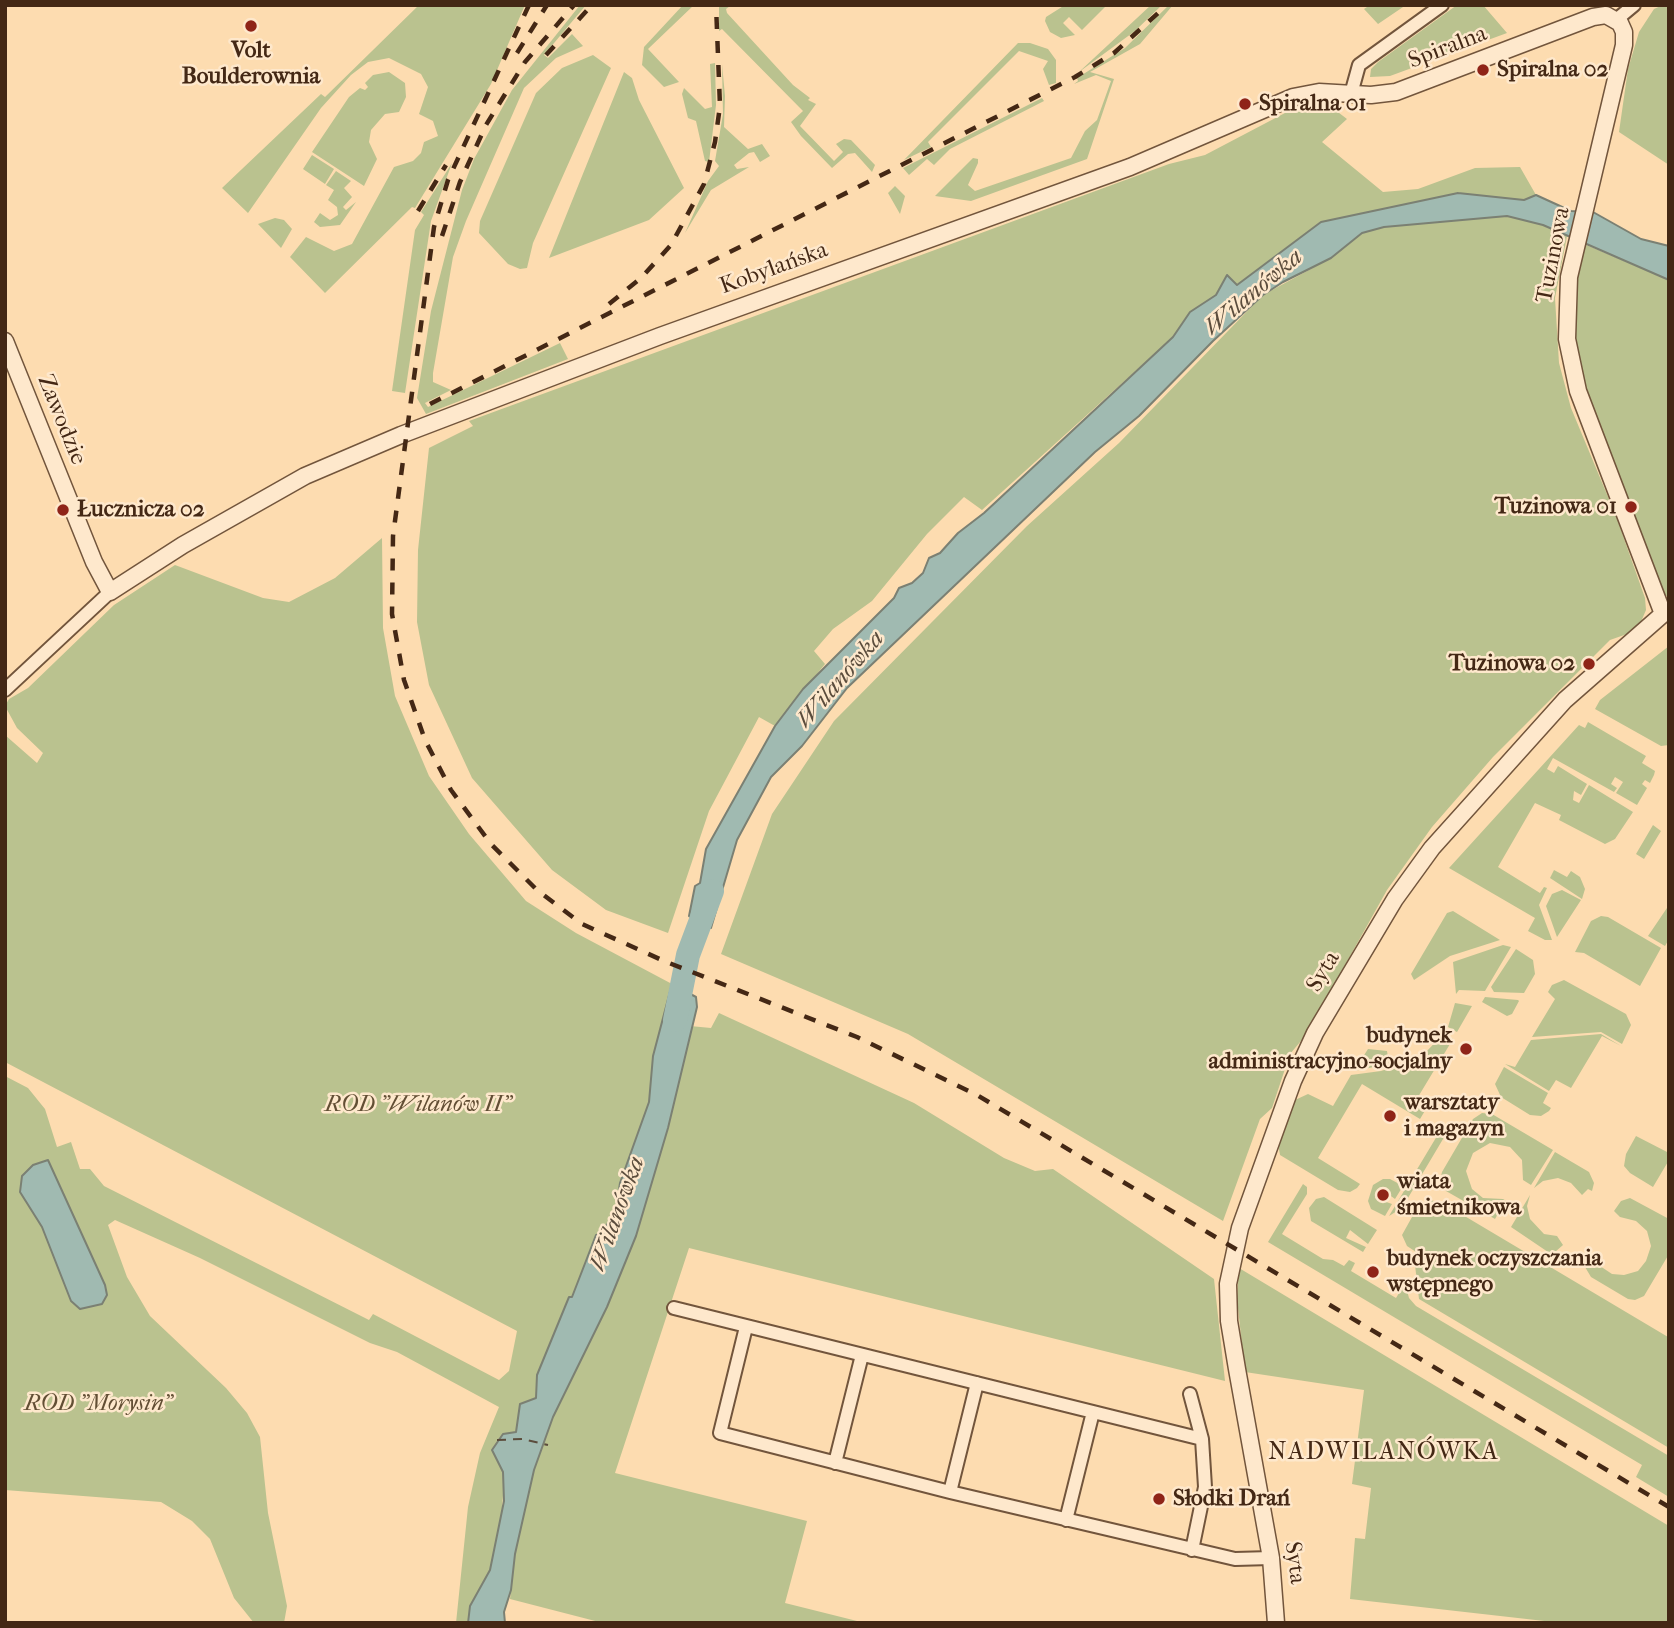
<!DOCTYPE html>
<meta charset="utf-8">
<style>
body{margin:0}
#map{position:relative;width:1674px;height:1628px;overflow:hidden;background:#fddcb0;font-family:"IM FELL French Canon",serif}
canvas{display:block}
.frame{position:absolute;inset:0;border:7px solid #442815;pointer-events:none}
</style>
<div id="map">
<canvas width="1674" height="1628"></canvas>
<div class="frame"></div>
</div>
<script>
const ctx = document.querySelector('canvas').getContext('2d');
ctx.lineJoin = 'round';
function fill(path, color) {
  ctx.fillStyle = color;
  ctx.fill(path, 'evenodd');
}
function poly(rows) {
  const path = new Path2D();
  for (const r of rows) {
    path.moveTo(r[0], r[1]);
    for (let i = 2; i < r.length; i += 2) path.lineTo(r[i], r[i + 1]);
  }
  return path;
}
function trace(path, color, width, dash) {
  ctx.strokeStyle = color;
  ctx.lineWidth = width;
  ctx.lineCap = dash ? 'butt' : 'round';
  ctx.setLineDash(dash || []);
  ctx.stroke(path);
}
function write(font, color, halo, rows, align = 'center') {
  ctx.font = font + ' "IM FELL French Canon",serif';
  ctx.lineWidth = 5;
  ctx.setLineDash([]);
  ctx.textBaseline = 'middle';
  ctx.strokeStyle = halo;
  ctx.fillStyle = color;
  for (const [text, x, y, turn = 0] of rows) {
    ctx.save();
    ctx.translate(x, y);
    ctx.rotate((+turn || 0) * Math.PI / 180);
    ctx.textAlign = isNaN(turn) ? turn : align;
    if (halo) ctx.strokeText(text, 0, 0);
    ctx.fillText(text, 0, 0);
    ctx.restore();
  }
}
fill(poly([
 [419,5,525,5,491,84,415,208,412,207,325,293,290,257,306,237,334,251,352,244,394,167,413,161,421,153,424,142,438,136,433,121,419,114,428,87,421,74,389,58,368,62,351,75,321,108,248,213,222,188,321,94,325,97],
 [580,5,586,5,544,55,548,58,572,34,583,46,556,58,524,88,466,221,453,257,433,373,433,382,451,390,425,403,428,407,560,343,568,359,426,414,417,398,431,311,462,190,474,159,512,90],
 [683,5,694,5,648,49,679,82,664,87,642,65,644,47],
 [719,5,730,6,726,9,727,13,793,85,810,98,808,100,816,104,800,126,834,161,843,152,836,144,844,139,851,140,875,165,872,172,855,153,848,154,832,168,801,136,791,122,803,111,722,29,719,31],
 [1065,5,1107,5,1082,30,1069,17,1063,23,1075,35,1061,38,1050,32,1045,21,1046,17],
 [1151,5,1162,5,1135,31,1079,72],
 [1169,5,1173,5,1140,44,1090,72,1114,79,1087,159,971,201,935,196,973,158,978,159,978,163,968,185,975,191,1071,158,1085,131,1097,120,1111,81,1096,75,1074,84,1078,81,1077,78,1125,48],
 [1370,5,1406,5,1378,24,1364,9],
 [1457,5,1483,5,1507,33,1390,76,1370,77,1371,69,1378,62],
 [1663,5,1669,5,1669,165,1619,132,1628,69,1639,32,1654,9],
 [1018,43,1030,43,1048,49,1056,60,1056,83,1049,85,1043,69,1048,61,1019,51,928,142,931,147,904,160],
 [593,55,611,68,533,243,527,268,520,269,508,264,479,233,480,221,536,93,562,68],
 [715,63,716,105,709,162,705,161,696,121,688,118,682,94,684,88,705,109,712,107,710,64],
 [722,64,725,96,724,127,748,149,762,144,770,156,760,162,754,152,749,153,734,165,737,169,749,167,711,190,685,233,708,181,719,166,715,161,723,114],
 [389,72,405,83,406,97,399,112,385,114,371,130,369,142,377,159,364,186,312,152,349,97,360,88,365,90,368,87,365,83,373,75],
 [624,72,632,78,639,100,684,188,649,220,549,258],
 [1042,98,1044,101,950,149,934,165,927,159,909,175,903,168],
 [1304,103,1330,106,1347,119,1322,142,1383,192,1418,189,1475,168,1520,167,1536,195,1524,200,1458,193,1321,222,1237,285,1227,275,1216,295,1190,312,1173,337,982,510,964,497,927,534,872,601,833,629,814,651,825,664,775,726,759,717,709,811,668,933,606,910,552,870,472,778,429,685,417,622,418,550,429,448,473,426,469,421,1169,164,1205,155],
 [312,155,334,169,325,184,303,169],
 [452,163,431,221,405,393,392,391,415,230,424,215,421,212],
 [336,171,351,181,344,188,352,197,343,207,346,210,356,202,340,225,320,227,314,222,320,213,330,220,338,215,337,207,328,200,334,190,326,185],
 [895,186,905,196,900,214,888,193],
 [1507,216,1543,225,1567,236,1555,298,1559,363,1571,408,1616,516,1645,598,1646,610,1640,624,1627,634,1610,640,1493,757,1432,827,1387,890,1306,1035,1290,1054,1272,1108,1260,1119,1223,1221,908,1034,721,954,772,814,834,721,1027,526,1119,443,1263,295,1331,258,1362,233,1384,227],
 [275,218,284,220,292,229,281,248,258,224],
 [1584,244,1669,280,1669,597,1664,595,1585,388,1571,322,1572,299],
 [382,538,383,628,395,696,429,776,469,834,526,901,576,933,672,984,653,1055,649,1102,620,1183,616,1210,601,1235,596,1235,572,1298,569,1297,537,1375,536,1398,520,1404,516,1432,509,1436,496,1459,503,1472,504,1483,500,1533,490,1570,470,1606,468,1623,456,1623,468,1507,480,1453,499,1407,397,1352,370,1343,200,1258,115,1220,108,1225,127,1277,150,1316,226,1388,247,1413,260,1437,268,1513,287,1606,284,1623,254,1623,234,1598,210,1539,192,1521,161,1502,5,1490,5,1076,28,1088,45,1109,57,1147,71,1142,80,1169,90,1169,104,1186,369,1320,373,1314,499,1380,509,1371,517,1331,5,1062,5,735,37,763,43,753,17,728,5,706,9,699,28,688,114,605,175,565,263,598,289,602,335,578],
 [1669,646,1669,745,1661,746,1595,709,1600,700],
 [1588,722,1646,756,1642,763,1655,771,1654,775,1650,783,1645,780,1642,784,1647,788,1637,805,1616,793,1623,782,1615,777,1611,784,1617,788,1614,792,1553,758,1547,769,1554,773,1558,766,1587,784,1581,795,1574,791,1573,800,1579,803,1589,785,1633,812,1615,839,1605,844,1559,820,1561,815,1535,803,1498,867,1540,893,1544,887,1547,888,1539,905,1552,940,1545,940,1528,931,1535,918,1449,868,1579,725,1585,728],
 [1653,825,1661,831,1644,859,1636,854],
 [1554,870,1567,877,1571,871,1580,877,1585,889,1582,899,1550,878],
 [1562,890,1581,900,1557,937,1546,906,1552,894],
 [1669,905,1669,939,1665,946,1648,936],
 [1453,911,1500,940,1450,956,1414,980,1411,974,1447,913],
 [1601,916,1608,917,1661,948,1640,986,1584,953,1575,952,1591,921],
 [1503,945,1511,947,1485,991,1459,990,1456,994,1453,962],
 [1516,949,1533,960,1535,974,1524,993,1494,992,1491,987],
 [1564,980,1626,1014,1631,1025,1622,1044,1601,1032,1532,1037,1555,999,1548,992,1552,985],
 [1485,997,1518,1000,1519,1001,1512,1014,1507,1016,1482,1002],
 [1455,1003,1472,1006,1457,1032,1448,1027],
 [719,1013,914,1103,1004,1158,1035,1171,1053,1169,1214,1279,1225,1381,689,1248,615,1473,807,1521,785,1603,865,1623,603,1623,510,1599,515,1554,534,1470,553,1417,607,1307,636,1236,668,1128,690,1026,711,1028],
 [1444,1033,1453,1039,1415,1102,1426,1109,1420,1119,1362,1084,1318,1158,1360,1184,1357,1188,1350,1192,1338,1190,1280,1155,1278,1144,1295,1100,1308,1094,1333,1106,1351,1075,1381,1071,1406,1063,1427,1051],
 [1601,1034,1621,1046,1602,1036,1571,1088,1556,1080,1549,1091,1505,1064,1515,1067,1531,1040],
 [1368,1049,1387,1051,1389,1064,1354,1071],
 [1504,1067,1548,1093,1543,1103,1551,1108,1549,1111,1541,1116,1530,1115,1501,1097,1495,1084],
 [1482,1113,1492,1114,1553,1150,1531,1185,1523,1180,1522,1160,1510,1147,1490,1143,1473,1153,1466,1171,1472,1189,1483,1198,1503,1199,1518,1208,1504,1203,1495,1219,1446,1191,1440,1181,1442,1172,1473,1119],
 [1440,1131,1446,1134,1402,1208,1389,1216],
 [1636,1136,1669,1153,1669,1160,1653,1187,1630,1173,1624,1166,1626,1154],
 [1555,1152,1589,1172,1594,1183,1592,1191,1588,1189,1582,1195,1571,1183,1558,1178,1543,1181,1534,1188],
 [1383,1179,1390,1179,1403,1186,1395,1199,1380,1188,1375,1198,1392,1204,1385,1216,1371,1209,1368,1201,1373,1185],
 [1303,1184,1307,1187,1307,1194,1282,1234,1323,1259,1333,1260,1344,1266,1349,1260,1355,1263,1351,1271,1396,1298,1405,1283,1409,1298,1416,1306,1669,1456,1669,1497,1636,1477,1642,1465,1268,1242],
 [1530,1195,1527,1206,1530,1219,1544,1234,1557,1236,1563,1245,1555,1252,1548,1252,1511,1227],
 [1324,1197,1377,1230,1368,1244,1350,1230,1346,1238,1366,1247,1363,1252,1311,1221,1309,1208,1316,1199],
 [1630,1198,1669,1219,1669,1254,1644,1296,1635,1300,1628,1299,1591,1277,1585,1267,1600,1266,1612,1274,1624,1275,1638,1271,1646,1261,1651,1246,1647,1231,1636,1221,1620,1217,1614,1211,1621,1201],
 [1428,1200,1441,1202,1668,1337,1669,1448,1419,1299,1415,1265,1419,1254,1407,1246,1402,1235,1417,1208],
 [1239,1268,1669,1526,1669,1623,1562,1623,1350,1599,1355,1538,1365,1539,1371,1488,1352,1484,1364,1390,1245,1372,1237,1299]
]), '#bac28f');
const water = poly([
 [1458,193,1524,200,1536,195,1571,211,1593,212,1641,239,1669,246,1669,280,1543,225,1507,216,1384,227,1362,233,1331,258,1283,282,1263,295,1213,341,1139,416,1095,452,847,688,802,746,771,777,737,840,711,928,689,916,695,886,700,883,706,849,775,726,803,689,894,598,899,588,912,583,923,573,929,558,940,553,958,533,984,513,1173,337,1190,312,1216,295,1227,275,1237,285,1321,222,1458,193],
 [672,984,696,997,697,1007,668,1128,636,1236,607,1307,553,1417,534,1470,515,1554,511,1590,504,1612,505,1623,468,1623,470,1606,490,1570,504,1501,503,1472,492,1450,503,1434,516,1432,520,1404,536,1398,537,1375,569,1297,572,1297,596,1235,601,1234,616,1210,620,1183,649,1102,653,1056,672,984],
 [48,1160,105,1285,107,1295,102,1304,80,1309,71,1301,42,1227,20,1192,22,1176,33,1165,48,1160]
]);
fill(water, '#a0bab1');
trace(water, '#7b8073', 2);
trace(poly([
 [675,1020,688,955,712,891]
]), '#a0bab1', 24);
trace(poly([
 [497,1440,522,1439,548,1445]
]), '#5b4c3c', 2, [9, 7]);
const minor = poly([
 [1616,20,1634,5],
 [1351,94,1359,65,1442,5],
 [5,690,110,592],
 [674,1308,1202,1439],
 [746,1327,720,1433,950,1492,1235,1559,1271,1558],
 [1190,1394,1202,1439,1205,1487,1192,1550],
 [835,1463,862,1355],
 [950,1492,977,1383],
 [1066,1520,1093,1412]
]);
const tertiary = poly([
 [5,341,94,562,110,592,183,545,305,476,401,435,660,336,1130,167,1293,97,1319,92,1371,95,1396,92,1593,17,1606,15,1620,23,1624,32,1624,45,1569,277,1567,339,1578,391,1663,614,1565,700,1432,848,1395,899,1315,1033,1293,1081,1240,1228,1228,1284,1229,1321,1237,1369,1271,1558,1276,1623]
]);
trace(minor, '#72553c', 16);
trace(tertiary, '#72553c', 19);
trace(minor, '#fee8cc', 12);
trace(tertiary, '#fee8cc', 16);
trace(poly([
 [529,5,448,180,434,227,393,536,392,614,404,680,425,740,451,790,491,844,537,890,582,924,664,961,857,1037,977,1095,1669,1507],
 [517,53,547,5],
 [546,55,592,5],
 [418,211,446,165],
 [442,236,460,182,486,125,525,62,574,5],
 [609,304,641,278,671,245,704,184,715,142,720,106,716,5],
 [430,404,1075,77,1114,53,1167,5]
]), '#442815', 4.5, [12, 12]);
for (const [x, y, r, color] of [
 [251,26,7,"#8f2418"],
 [1483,70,7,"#8f2418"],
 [1245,104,7,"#8f2418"],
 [1631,507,7,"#8f2418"],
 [63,510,7,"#8f2418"],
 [1589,664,7,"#8f2418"],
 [1466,1049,7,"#8f2418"],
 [1390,1116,7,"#8f2418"],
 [1383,1195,7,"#8f2418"],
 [1373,1272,7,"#8f2418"],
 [1159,1499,7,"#8f2418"]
]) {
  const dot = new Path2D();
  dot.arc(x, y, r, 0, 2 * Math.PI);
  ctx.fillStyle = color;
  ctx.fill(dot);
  trace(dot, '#fee8cc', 2.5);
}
write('23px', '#442815', '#fee8cc', [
 ["Spiralna",1448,48,-21],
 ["Tuzinowa",1554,255,-79],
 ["Kobylańska",774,269,-20],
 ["Zawodzie",61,420,68],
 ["Syta",1324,972,-59],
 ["Syta",1294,1563,82]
]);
write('bold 23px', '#442815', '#fee8cc', [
 ["Volt",251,51,"center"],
 ["Boulderownia",251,77,"center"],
 ["Spiralna 02",1497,70],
 ["Spiralna 01",1259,104],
 ["Tuzinowa 01",1617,507,"right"],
 ["Łucznicza 02",77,510],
 ["Tuzinowa 02",1575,664,"right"],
 ["budynek",1452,1036,"right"],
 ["administracyjno-socjalny",1452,1062,"right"],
 ["warsztaty",1404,1103],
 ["i magazyn",1404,1129],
 ["wiata",1397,1182],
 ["śmietnikowa",1397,1208],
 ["budynek oczyszczania",1387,1259],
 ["wstępnego",1387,1285],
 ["Słodki Drań",1173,1499]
], 'left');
write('italic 23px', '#624e34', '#fee8cc', [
 ["ROD \"Wilanów II\"",418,1105],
 ["ROD \"Morysin\"",98,1404]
]);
write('italic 24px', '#5b4c3c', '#fee8cc', [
 ["Wilanówka",1254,293,-40],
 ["Wilanówka",841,680,-49],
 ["Wilanówka",618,1214,-70]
]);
ctx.letterSpacing = '2px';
write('24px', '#442815', '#fee8cc', [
 ["NADWILANÓWKA",1384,1453]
]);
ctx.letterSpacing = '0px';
</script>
